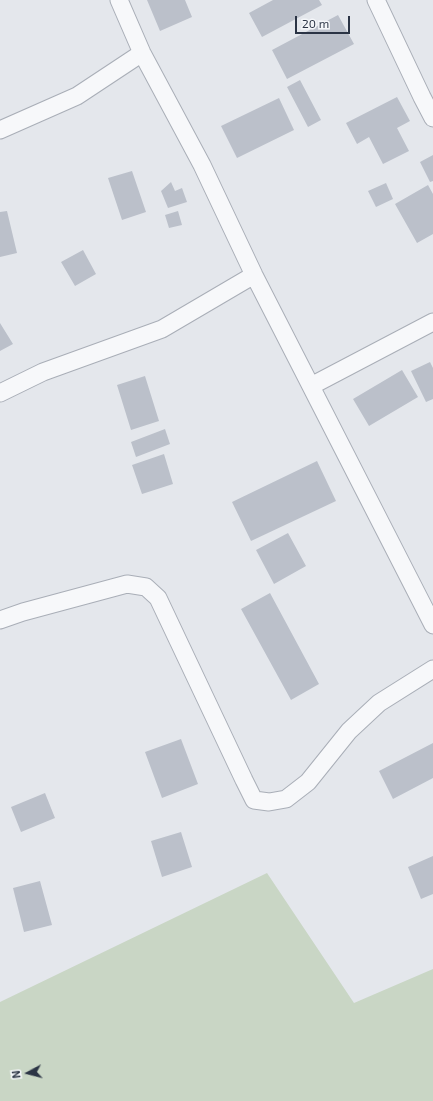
<!DOCTYPE html>
<style>
body{margin:0}
#map{position:relative;width:433px;height:1101px;overflow:hidden;background:#e4e7ec;font-family:"Exo 2",sans-serif}
canvas{display:block}
.north{position:absolute;left:8px;top:1053px;width:40px;height:40px;-webkit-text-stroke:3px #f4f6f9;paint-order:stroke;rotate:263deg;font-size:11px;font-weight:700;line-height:16px;text-align:center;color:#2b3445}
.north::after{content:'';display:block;margin:auto;width:14px;height:18px;background:#2b3445;clip-path:polygon(50% 0,100% 100%,50% 72%,0 100%)}
.scale{position:absolute;left:295px;top:16px;width:55px;height:18px;box-sizing:border-box;border:2px solid #2b3445;border-top:0;padding-left:5px;font-size:12px;line-height:14px;white-space:nowrap;color:#2b3445;-webkit-text-stroke:3px #f4f6f9;paint-order:stroke}
</style>
<div id="map">
<canvas width="433" height="1101"></canvas>
<div class="north">N</div>
<div class="scale">20 m</div>
</div>
<script>
const ctx = document.querySelector('canvas').getContext('2d');
ctx.lineJoin = 'round';
function fill(path, color) {
  ctx.fillStyle = color;
  ctx.fill(path, 'evenodd');
}
function poly(rows) {
  const path = new Path2D();
  for (const r of rows) {
    path.moveTo(r[0], r[1]);
    for (let i = 2; i < r.length; i += 2) path.lineTo(r[i], r[i + 1]);
  }
  return path;
}
function trace(path, color, width, dash) {
  ctx.strokeStyle = color;
  ctx.lineWidth = width;
  ctx.lineCap = dash ? 'butt' : 'round';
  ctx.setLineDash(dash || []);
  ctx.stroke(path);
}
fill(poly([
 [267,873,354,1003,433,969,433,1101,0,1101,0,1002]
]), '#c9d6c5');
fill(poly([
 [147,0,185,0,192,17,160,31],
 [273,0,319,0,322,5,262,37,249,13],
 [338,15,354,44,287,79,272,50],
 [300,80,321,120,308,127,287,87],
 [397,97,410,121,397,128,409,151,383,164,369,137,357,144,346,123],
 [279,98,294,130,237,158,221,126],
 [433,155,433,181,430,182,420,162],
 [132,171,146,212,122,220,108,178],
 [171,182,175,191,182,188,187,202,168,208,161,191],
 [386,183,393,199,376,207,368,191],
 [428,185,433,194,433,234,417,243,395,204],
 [7,211,17,253,0,257,0,212],
 [178,211,182,225,169,228,165,215],
 [83,250,96,274,75,286,61,262],
 [0,323,13,344,0,351],
 [430,362,433,368,433,399,426,402,411,371],
 [402,370,418,397,369,426,353,399],
 [145,376,159,421,131,430,117,385],
 [165,429,170,444,136,457,131,442],
 [164,454,173,484,142,494,132,465],
 [317,461,336,501,251,541,232,502],
 [288,533,306,566,274,584,256,550],
 [270,593,319,684,291,700,241,609],
 [181,739,198,784,162,798,145,752],
 [433,743,433,778,393,799,379,771],
 [45,793,55,818,21,832,11,807],
 [181,832,192,867,162,877,151,841],
 [433,856,433,894,421,899,408,867],
 [40,881,52,925,24,932,13,888]
]), '#bbc0ca');
const street = poly([
 [119,0,142,53,202,165,254,275,433,625],
 [376,0,422,97,433,118],
 [0,130,77,96,142,53],
 [311,386,433,322],
 [0,393,43,372,162,329,254,275],
 [0,620,23,612,127,584,146,587,158,598,244,780,254,800,269,802,286,799,308,782,349,731,379,703,433,669]
]);
trace(street, '#a9aeb7', 19);
trace(street, '#f7f8fa', 17);
</script>
